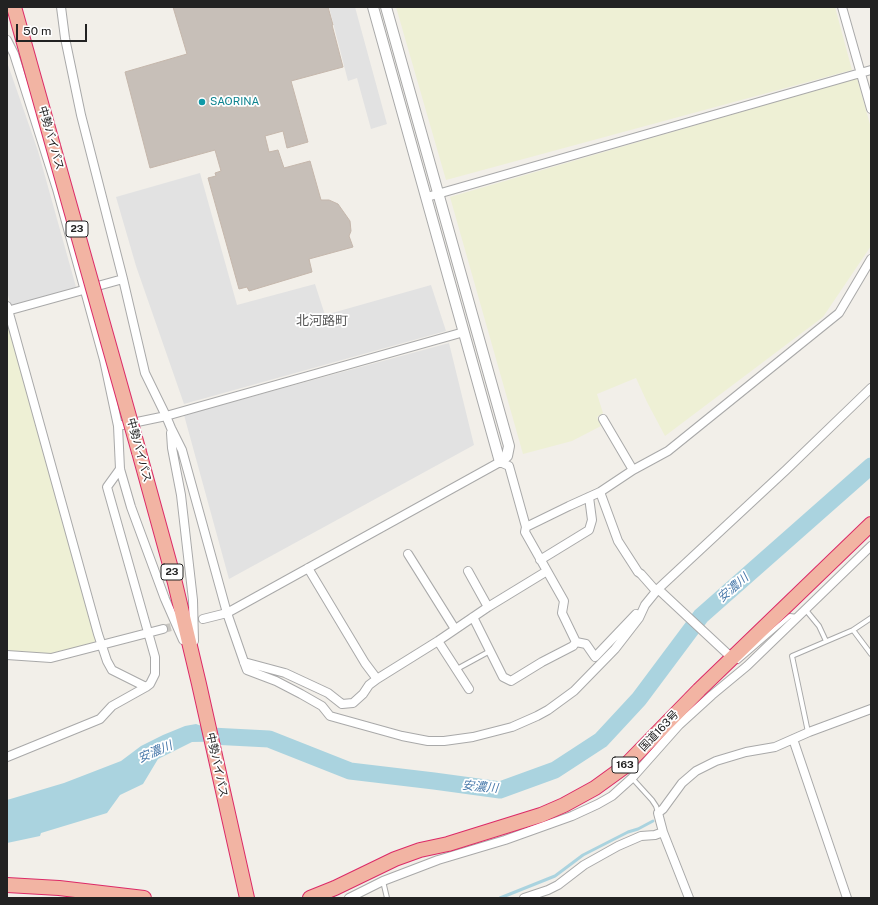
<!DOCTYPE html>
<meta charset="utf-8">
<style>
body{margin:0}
#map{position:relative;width:878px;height:905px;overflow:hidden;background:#f2efe9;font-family:"Public Sans",sans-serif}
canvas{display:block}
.frame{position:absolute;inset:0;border:8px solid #222;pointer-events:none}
.scale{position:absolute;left:16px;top:24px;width:71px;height:18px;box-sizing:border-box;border:2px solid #222;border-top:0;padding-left:5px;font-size:12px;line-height:14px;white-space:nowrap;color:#222;-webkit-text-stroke:3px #fff;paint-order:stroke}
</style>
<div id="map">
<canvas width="878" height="905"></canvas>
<div class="frame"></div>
<div class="scale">50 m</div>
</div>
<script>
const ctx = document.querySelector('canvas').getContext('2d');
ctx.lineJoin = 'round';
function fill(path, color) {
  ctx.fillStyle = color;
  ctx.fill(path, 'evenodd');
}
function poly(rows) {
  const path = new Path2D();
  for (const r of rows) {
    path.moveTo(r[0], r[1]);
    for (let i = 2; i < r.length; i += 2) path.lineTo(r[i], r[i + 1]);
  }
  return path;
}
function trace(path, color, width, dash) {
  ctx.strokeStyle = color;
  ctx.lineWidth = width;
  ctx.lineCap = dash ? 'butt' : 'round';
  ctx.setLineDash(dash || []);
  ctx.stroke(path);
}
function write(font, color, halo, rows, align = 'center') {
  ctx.font = font + ' "Public Sans","Noto Sans JP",sans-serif';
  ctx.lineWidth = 3.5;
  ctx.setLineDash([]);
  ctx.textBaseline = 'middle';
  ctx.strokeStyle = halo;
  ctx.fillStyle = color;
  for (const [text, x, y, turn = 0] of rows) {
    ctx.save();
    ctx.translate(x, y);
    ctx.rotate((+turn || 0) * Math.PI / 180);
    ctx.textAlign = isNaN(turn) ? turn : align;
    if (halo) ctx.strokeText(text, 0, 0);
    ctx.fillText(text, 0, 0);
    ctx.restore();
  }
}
fill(poly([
 [396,7,835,7,852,70,446,180],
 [857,78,871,128,871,246,823,317,665,436,647,402,636,378,597,394,603,413,597,417,601,426,572,441,523,454,450,197],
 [7,321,96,640,93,643,50,654,7,651]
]), '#eef0d5');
fill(poly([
 [329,7,355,7,387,124,371,129,357,78,348,81],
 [7,62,38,151,76,287,11,307,7,291],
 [200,173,237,305,315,284,325,315,431,285,446,331,184,404,136,266,116,197],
 [449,343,474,445,229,579,184,415]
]), '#e2e2e2');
fill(poly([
 [196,724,245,741,192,742,158,759,143,784,120,795,107,813,41,833,40,836,7,843,7,800,64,783,121,761,141,746,163,735,185,726]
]), '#aad3df');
trace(poly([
 [500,898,555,876,583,855,628,832,638,829,653,821]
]), '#aad3df', 3);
trace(poly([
 [211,736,269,739,350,771,434,781,500,790,555,770,601,740,639,699,701,616,871,466]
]), '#aad3df', 17);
const building = poly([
 [173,7,328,7,333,25,332,25,343,67,291,81,308,142,287,148,283,131,265,136,269,152,278,150,284,168,310,161,321,200,329,200,338,204,350,221,351,231,349,236,353,247,309,259,312,272,249,291,247,287,239,289,208,178,216,176,215,173,221,171,215,150,150,168,125,72,187,54,173,7]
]);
fill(building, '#c7bfb8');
trace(building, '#c4b6ab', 1);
trace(poly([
 [163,629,183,624]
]), '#c8c6c1', 8, [8, 4]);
const service = poly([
 [805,609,819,626,826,641],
 [853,630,871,654],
 [738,661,790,616,797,617],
 [457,669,490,651],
 [808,732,792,656,853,630,871,618],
 [632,778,652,800,656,806,658,812],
 [383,881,387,898]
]);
const minor = poly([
 [61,7,65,38,81,115,123,279,145,373,166,416,171,428,182,450,227,613,244,662,247,670,276,681,301,694,322,706,330,716,402,736,428,741,444,741,473,737,512,727,537,716,548,710,574,691,615,649,639,618,645,605,658,589,786,470,871,388],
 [842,7,871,109],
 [7,40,14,54,57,189,104,360,118,426,120,469,131,507,165,599,183,640],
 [427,197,871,70],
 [7,306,98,634,107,661,112,670,146,687],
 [7,311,123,279],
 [603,419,633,470],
 [118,426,166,416,464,332],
 [171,433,172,448,181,495,193,600,194,641],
 [600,492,618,541,638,572,641,574,656,591],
 [526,527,569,506,600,492,633,470,668,451,839,313,871,259],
 [408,554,455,629],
 [540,560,589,530,592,520,589,497],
 [308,568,365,663,377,679],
 [468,571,488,607],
 [658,589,732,658],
 [473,617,503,677,511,681,542,662,573,646,576,642],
 [203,619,227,613,500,462,509,466,526,527,525,532,564,601,562,613,576,642,586,644,595,657,636,614],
 [438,641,469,689],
 [7,655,51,658,163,629],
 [244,662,285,673,328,693,342,704,353,703,363,694,369,685,377,679,438,641,488,607,547,571],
 [793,739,847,898],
 [7,757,100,719,112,706,146,687,150,684,155,674,155,657,107,487,120,469],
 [349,898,383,881,438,860,505,840,572,816,598,804,612,796,632,778,679,725,712,695,747,666,871,546],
 [524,898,548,890,558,885,584,865,618,846,641,836,655,835,663,832],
 [689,898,663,832,658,813,663,809,682,783,696,771,716,761,746,752,775,747,809,732,871,709]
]);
const tertiary = poly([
 [373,7,500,462,507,456,509,446,386,7]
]);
const trunk = poly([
 [139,452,175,583,199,684,247,898],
 [7,885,59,888,144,898],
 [310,898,335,888,395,859,420,850,448,844,541,815,564,805,595,788,624,767,699,690,871,524]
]);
trace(service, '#a9a9a9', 6);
trace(minor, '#a9a9a9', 10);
trace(tertiary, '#a9a9a9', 12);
trace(trunk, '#dc2a67', 16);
trace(service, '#fff', 4);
trace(minor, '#fff', 8);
trace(tertiary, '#fff', 10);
trace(trunk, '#f2b4a3', 14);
const trunkBridge = poly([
 [14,7,139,452]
]);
trace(trunkBridge, '#dc2a67', 16, []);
trace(trunkBridge, '#f2b4a3', 14);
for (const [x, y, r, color] of [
 [202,102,4,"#0f9aa8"]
]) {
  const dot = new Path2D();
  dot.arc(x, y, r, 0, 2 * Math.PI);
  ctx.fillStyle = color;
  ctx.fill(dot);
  trace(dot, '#fff', 1.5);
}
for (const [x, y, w] of [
 [77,229,22],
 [172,572,22],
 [625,765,26]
]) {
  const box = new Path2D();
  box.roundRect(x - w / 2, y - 8, w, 16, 3);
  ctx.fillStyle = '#fff';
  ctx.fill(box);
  trace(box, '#222', 1);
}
write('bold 10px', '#222', null, [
 ["23",77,229],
 ["23",172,572],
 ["163",625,765]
]);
write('11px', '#0d838f', '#fff', [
 ["SAORINA",210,102]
], 'left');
write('11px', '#222', '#fff', [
 ["中勢バイパス",51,138,74],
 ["中勢バイパス",139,450,75],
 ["国道163号",659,731,-46],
 ["中勢バイパス",217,765,78]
]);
write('italic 12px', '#4a7aab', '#fff', [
 ["安濃川",733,588,-41],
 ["安濃川",155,752,-23],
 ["安濃川",480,787,5]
]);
write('13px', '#555', '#fff', [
 ["北河路町",322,321]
]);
</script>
